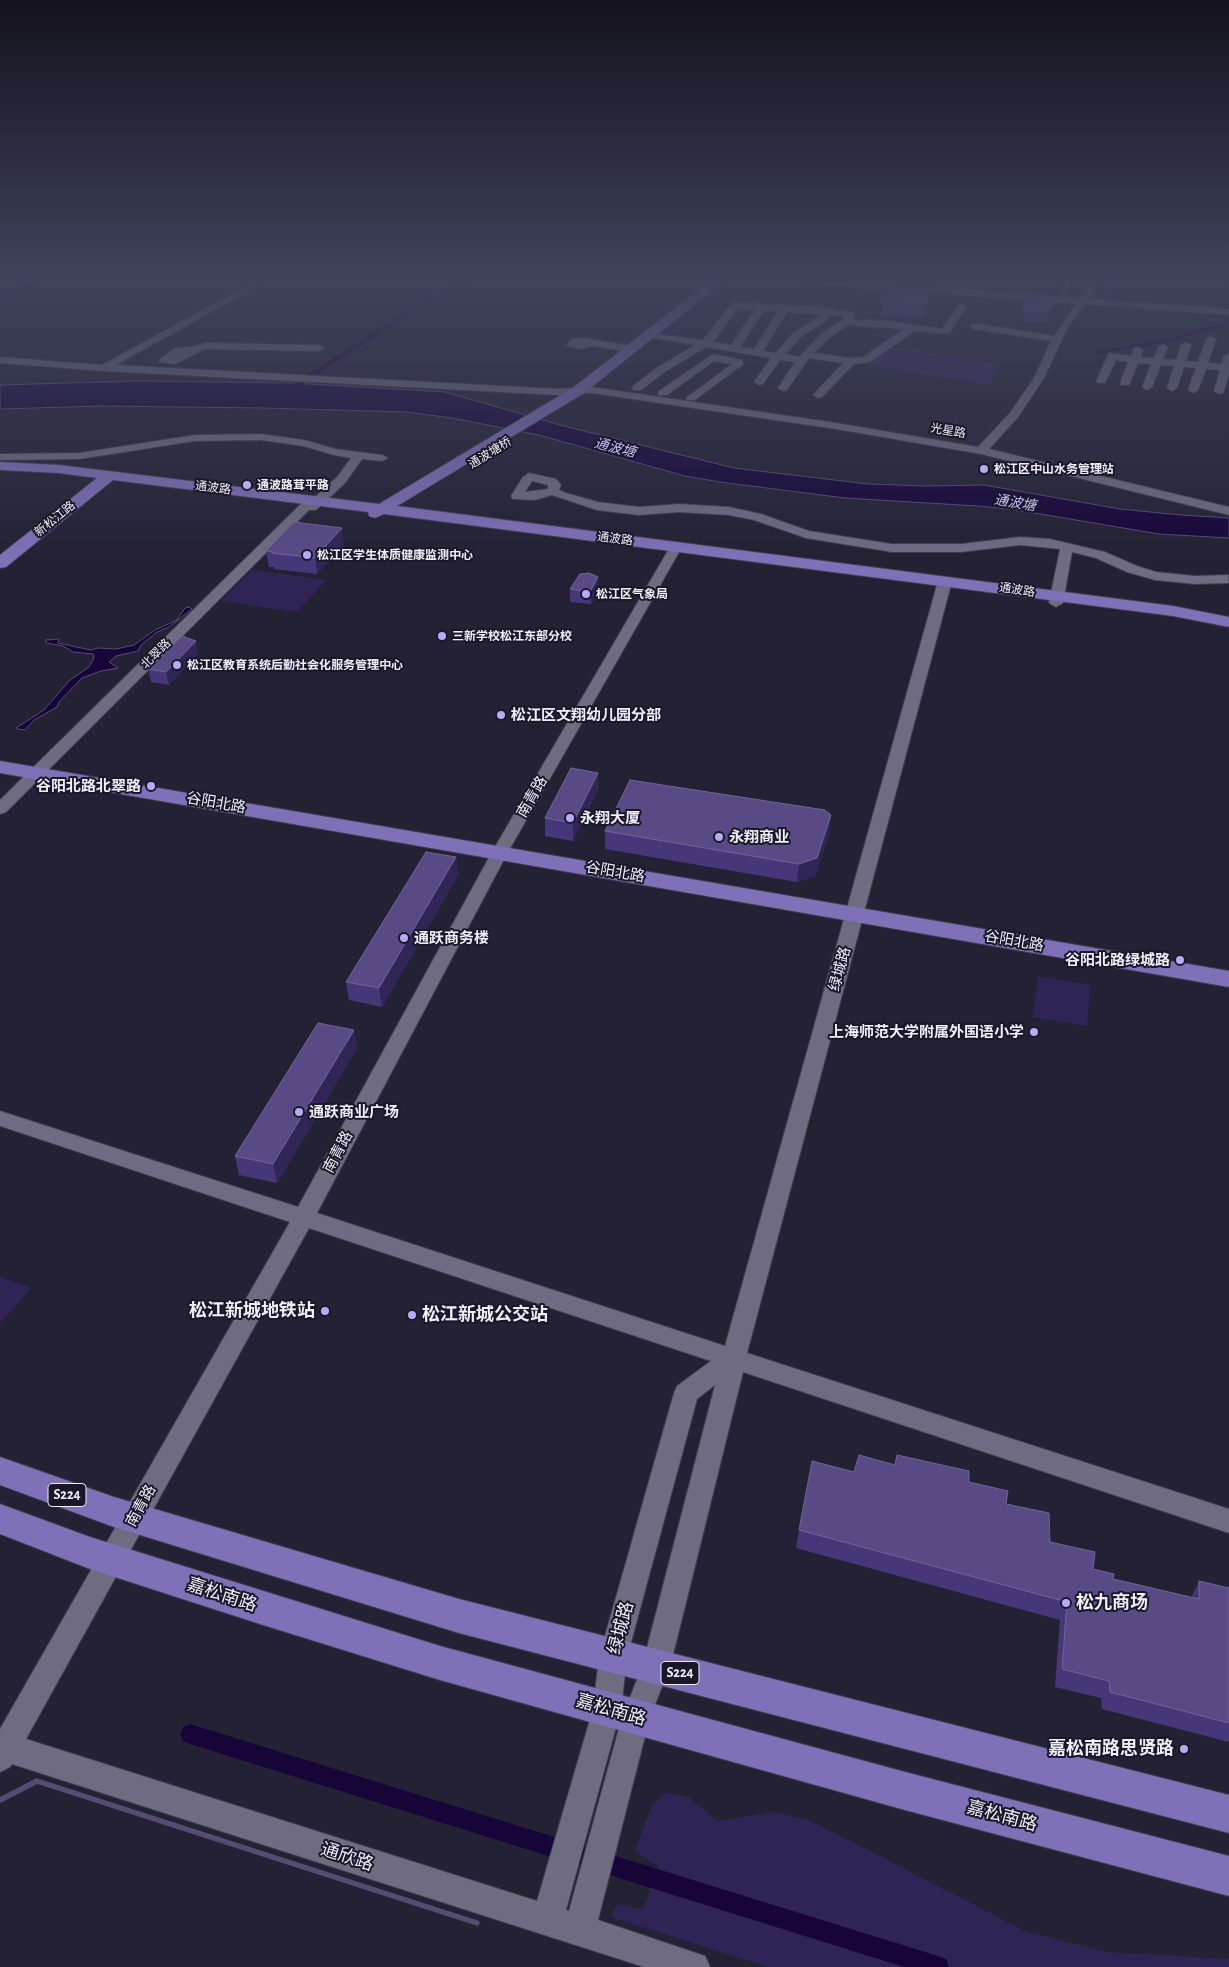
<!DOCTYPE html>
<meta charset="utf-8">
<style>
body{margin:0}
canvas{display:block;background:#242134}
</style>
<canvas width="1229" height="1967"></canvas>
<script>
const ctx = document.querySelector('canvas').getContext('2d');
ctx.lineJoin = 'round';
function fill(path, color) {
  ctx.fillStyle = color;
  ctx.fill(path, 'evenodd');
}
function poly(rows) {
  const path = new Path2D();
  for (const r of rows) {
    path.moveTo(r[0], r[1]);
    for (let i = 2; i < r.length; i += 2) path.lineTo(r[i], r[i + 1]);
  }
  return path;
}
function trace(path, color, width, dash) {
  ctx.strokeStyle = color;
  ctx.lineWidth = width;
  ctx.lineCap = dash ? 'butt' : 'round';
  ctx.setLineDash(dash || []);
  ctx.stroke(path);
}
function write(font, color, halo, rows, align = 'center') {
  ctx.font = font + ' "Alegreya Sans","Noto Sans SC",sans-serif';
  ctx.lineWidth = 4;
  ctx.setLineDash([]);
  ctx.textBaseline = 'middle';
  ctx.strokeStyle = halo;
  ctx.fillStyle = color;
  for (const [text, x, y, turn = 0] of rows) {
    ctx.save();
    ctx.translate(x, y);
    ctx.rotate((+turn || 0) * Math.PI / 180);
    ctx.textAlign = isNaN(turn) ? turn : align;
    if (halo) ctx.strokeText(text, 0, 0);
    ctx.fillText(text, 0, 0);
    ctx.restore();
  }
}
fill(poly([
 [893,347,984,361,994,364,998,368,988,385,868,365],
 [252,570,326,580,297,612,221,601],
 [1038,976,1090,985,1087,1026,1033,1017],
 [0,1277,31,1288,0,1323],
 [665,1793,688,1797,718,1821,776,1812,811,1821,1027,1932,1106,1952,1229,1959,1229,1967,769,1967,611,1917,617,1904,643,1910,659,1866,635,1851,652,1805]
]), '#302457');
const water = poly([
 [137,381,292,383,445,392,560,425,734,468,868,484,925,486,984,485,1120,509,1181,515,1229,518,1229,538,1159,534,1017,510,978,506,845,498,720,482,685,476,539,435,452,418,407,412,264,408,100,406,0,409,0,385,137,381],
 [189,607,192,609,169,627,157,632,141,645,138,651,116,656,109,662,118,668,101,671,82,678,59,702,57,707,34,720,25,730,17,729,16,728,44,710,70,680,89,667,94,658,93,654,73,652,63,646,46,643,46,640,59,639,58,643,91,650,98,648,116,649,134,645,155,630,177,620,185,608,189,607]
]);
fill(water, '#170539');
trace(water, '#584b73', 1);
trace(poly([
 [0,1800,37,1781,477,1923]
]), '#584b73', 5.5);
fill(poly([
 [34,281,44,281,0,297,0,293,34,281],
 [462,281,470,281,421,306,288,394,281,392,417,304,462,281],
 [1229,321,1229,325,1171,342,1097,354,1094,352,1170,338,1229,321],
 [190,1724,938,1956,946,1959,949,1967,904,1967,190,1744,183,1741,180,1734,183,1727,190,1724]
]), '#170539');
const minor = poly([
 [256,281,267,281,116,365,558,389,592,387,836,423,978,447,1010,413,1034,378,1051,341,974,329,969,326,974,323,1054,336,1076,304,805,284,801,281,847,281,1080,298,1092,281,1101,281,1089,299,1229,309,1229,315,1085,304,1067,329,1044,378,1018,417,989,449,1229,507,1229,515,981,454,836,429,592,393,558,395,104,371,0,363,0,357,102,365,256,281],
 [1060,281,1070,281,1068,294,1062,294,1060,292,1060,281],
 [735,302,828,308,853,312,855,314,853,319,861,320,889,321,942,329,958,305,964,305,966,307,949,334,915,331,870,362,854,364,822,397,818,398,813,395,843,363,809,358,787,390,783,391,778,388,795,362,780,360,763,384,759,385,754,382,771,358,706,347,666,371,641,390,633,390,632,388,633,386,658,367,695,345,654,338,654,334,703,340,732,303,735,302],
 [738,308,755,309,731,345,713,342,738,308],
 [764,310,778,311,754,349,740,347,764,310],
 [787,312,821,315,793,333,776,353,763,351,787,312],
 [830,315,844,316,842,320,821,334,799,357,785,354,801,337,826,321,830,315],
 [849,324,858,326,904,329,863,357,851,358,814,353,829,338,849,324],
 [1211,336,1216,339,1208,363,1221,364,1224,356,1229,353,1229,374,1223,393,1219,394,1214,391,1220,370,1206,369,1198,390,1193,393,1188,390,1196,368,1184,367,1177,388,1172,391,1167,388,1174,366,1161,365,1152,387,1147,390,1142,387,1151,364,1138,363,1129,385,1121,385,1120,383,1128,362,1116,360,1105,383,1097,383,1096,381,1109,353,1131,356,1134,348,1138,347,1143,350,1141,357,1154,358,1158,347,1163,344,1168,347,1163,359,1176,360,1181,345,1186,342,1191,345,1186,361,1198,362,1206,339,1211,336],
 [584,338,631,346,636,349,631,352,591,346,581,349,568,346,567,344,572,339,584,338],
 [205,343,319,345,324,348,319,351,205,349,175,364,160,362,159,360,175,348,191,347,205,343],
 [713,354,742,360,743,364,695,400,687,400,686,398,732,364,714,361,667,395,659,395,658,393,659,391,713,354],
 [261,434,304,440,335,449,382,455,388,458,382,461,362,459,345,483,316,510,309,510,6,812,0,814,0,800,308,497,315,497,337,477,351,458,334,455,303,446,261,440,195,441,79,459,0,460,0,454,79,453,195,435,261,434],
 [529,473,556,479,561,485,559,490,566,493,598,502,639,507,679,504,729,507,761,514,809,531,892,544,961,544,1020,537,1050,539,1105,552,1137,566,1156,572,1195,576,1228,575,1229,583,1195,584,1155,580,1127,572,1096,558,1072,552,1063,603,1056,607,1049,603,1060,549,1020,545,961,552,892,552,806,538,754,520,729,515,679,512,639,515,597,510,552,495,535,500,513,499,511,496,523,477,529,473],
 [532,481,548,485,548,489,525,492,532,481],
 [676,543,682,547,508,852,317,1213,725,1346,938,581,940,578,950,578,952,581,747,1353,1229,1509,1229,1533,743,1372,670,1667,650,1717,598,1920,705,1956,710,1967,644,1967,12,1764,10,1767,0,1772,0,1729,290,1222,0,1126,0,1111,298,1207,492,852,670,547,676,543],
 [309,1228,711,1361,677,1386,674,1393,599,1657,593,1709,537,1901,26,1739,309,1228],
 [715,1385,642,1667,622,1717,569,1911,566,1910,621,1709,627,1657,697,1399,715,1385]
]);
const major = poly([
 [710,281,724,281,584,393,397,506,1173,606,1229,617,1229,627,1173,616,384,514,375,518,369,516,368,512,113,480,6,567,0,568,0,555,97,478,59,473,0,470,0,462,59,465,379,504,574,387,710,281],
 [0,761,1229,971,1229,987,0,773,0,761],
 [0,1457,114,1497,459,1599,1229,1795,1229,1833,459,1633,114,1527,0,1485,0,1457],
 [0,1504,90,1537,440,1646,905,1772,1229,1856,1229,1896,905,1810,440,1680,260,1624,90,1569,0,1534,0,1504]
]);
trace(minor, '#3f3c4c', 2);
trace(major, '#3f3c4c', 2);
fill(minor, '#6f6c82');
fill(major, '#7f70b8');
fill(poly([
 [1106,281,1122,281,1121,287,1111,298,1104,291],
 [1024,296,1055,302,1053,312,1046,322,1023,321,1023,306],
 [881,302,927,304,925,318,880,315],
 [344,544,317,574,274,569,274,567,269,567,266,551],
 [598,577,598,589,591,604,570,602,570,589],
 [196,641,198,653,169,685,151,682,148,669],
 [598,790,573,841,545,836,545,818],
 [831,815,829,833,815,876,797,882,605,849,605,831],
 [456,857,458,875,382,1007,349,1000,346,982],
 [354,1030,357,1048,277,1183,239,1175,235,1156],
 [894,1465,969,1482,1006,1504,1050,1542,1093,1569,1113,1579,1191,1598,1199,1581,1229,1588,1229,1742,1102,1709,1101,1698,1055,1687,1060,1620,796,1548,799,1530,854,1472]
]), '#473678');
fill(poly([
 [1114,281,1122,281,1121,287,1111,298],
 [1055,302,1053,312,1046,322,1048,312],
 [342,528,344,544,317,574,315,558],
 [598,577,598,589,591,604,590,592],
 [196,641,198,653,169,685,166,672],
 [598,773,598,790,573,841,573,823],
 [831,815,829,833,815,876,797,882,799,864],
 [456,857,458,875,382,1007,379,988],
 [354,1030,357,1048,277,1183,273,1164]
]), '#312557');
const building = poly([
 [907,287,929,291,927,304,881,302,885,288,907,287],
 [1024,296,1042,297,1055,302,1048,312,1024,311,1024,296],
 [294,522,342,528,315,558,272,553,273,552,266,551,294,522],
 [589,573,598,577,590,592,570,589,580,574,589,573],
 [182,636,196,641,166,672,148,669,182,636],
 [571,768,598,773,573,823,545,818,571,768],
 [630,780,825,810,831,815,817,858,799,864,605,831,630,780],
 [426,852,456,857,379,988,346,982,426,852],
 [318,1023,354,1030,273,1164,235,1156,318,1023],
 [859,1455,895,1465,897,1455,969,1471,969,1482,1008,1491,1006,1504,1049,1513,1050,1542,1095,1552,1093,1569,1114,1574,1113,1579,1199,1599,1199,1581,1229,1588,1229,1723,1110,1692,1109,1681,1062,1669,1067,1602,799,1530,812,1461,854,1472,859,1455]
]);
fill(building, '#594a86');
trace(building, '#716398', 1);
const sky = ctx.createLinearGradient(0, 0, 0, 557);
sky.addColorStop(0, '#14121d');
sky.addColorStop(0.5, '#3f435c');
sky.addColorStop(1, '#3f435c00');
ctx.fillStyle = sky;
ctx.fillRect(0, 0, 1229, 557);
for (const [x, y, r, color] of [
 [984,469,5,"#b7abf7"],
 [247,485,5,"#b7abf7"],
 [307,555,5,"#b7abf7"],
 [586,594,5,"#b7abf7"],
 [442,636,5,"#b7abf7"],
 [177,665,5,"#b7abf7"],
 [501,715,5,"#b7abf7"],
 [151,786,5,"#b7abf7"],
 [570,818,5,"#b7abf7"],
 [719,837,5,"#b7abf7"],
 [404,938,5,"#b7abf7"],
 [1180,960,5,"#b7abf7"],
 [1034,1032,5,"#b7abf7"],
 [299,1112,5,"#b7abf7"],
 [325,1311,5,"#b7abf7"],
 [412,1315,5,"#b7abf7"],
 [1066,1603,5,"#b7abf7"],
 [1184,1749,5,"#b7abf7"]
]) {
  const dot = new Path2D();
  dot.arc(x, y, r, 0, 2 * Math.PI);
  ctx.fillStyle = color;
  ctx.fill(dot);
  trace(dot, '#1a1729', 2);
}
write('12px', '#f0eefb', '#1a1729', [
 ["光星路",948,431,10],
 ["通波塘桥",490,453,-32],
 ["通波路",213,488,7],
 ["新松江路",55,519,-39],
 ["通波路",615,539,7],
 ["通波路",1017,590,8],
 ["北翠路",156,654,-45]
]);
write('bold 12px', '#f0eefb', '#1a1729', [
 ["松江区中山水务管理站",994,469],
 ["通波路茸平路",257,485],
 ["松江区学生体质健康监测中心",317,555],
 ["松江区气象局",596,594],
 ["三新学校松江东部分校",452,636],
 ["松江区教育系统后勤社会化服务管理中心",187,665]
], 'left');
write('italic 14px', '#c6bdfc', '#1a1729', [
 ["通波塘",615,448,14],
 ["通波塘",1015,503,9]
]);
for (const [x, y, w] of [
 [67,1495,38],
 [680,1673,38]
]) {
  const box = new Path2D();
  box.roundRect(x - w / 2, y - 11.5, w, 23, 4);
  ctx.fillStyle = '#1a1729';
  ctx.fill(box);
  trace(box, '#f0eefb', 1);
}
write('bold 14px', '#f0eefb', null, [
 ["S224",67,1495],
 ["S224",680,1673]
]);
write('bold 15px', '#f0eefb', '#1a1729', [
 ["松江区文翔幼儿园分部",511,715],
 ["谷阳北路北翠路",141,786,"right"],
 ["永翔大厦",580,818],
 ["永翔商业",729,837],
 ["通跃商务楼",414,938],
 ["谷阳北路绿城路",1170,960,"right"],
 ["上海师范大学附属外国语小学",1024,1032,"right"],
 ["通跃商业广场",309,1112]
], 'left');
write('15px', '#f0eefb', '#1a1729', [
 ["南青路",532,797,-60],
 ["谷阳北路",216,803,10],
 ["谷阳北路",615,872,10],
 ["谷阳北路",1014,941,10],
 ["绿城路",840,969,-75],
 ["南青路",338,1152,-62],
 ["南青路",141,1506,-61]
]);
write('bold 18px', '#f0eefb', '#1a1729', [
 ["松江新城地铁站",315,1311],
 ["松江新城公交站",422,1315,"left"],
 ["松九商场",1076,1603,"left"],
 ["嘉松南路思贤路",1174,1749]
], 'right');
write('18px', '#f0eefb', '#1a1729', [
 ["嘉松南路",222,1595,18],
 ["绿城路",621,1628,-75],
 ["嘉松南路",611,1710,16],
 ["嘉松南路",1002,1816,15],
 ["通欣路",347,1857,18]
]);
</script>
